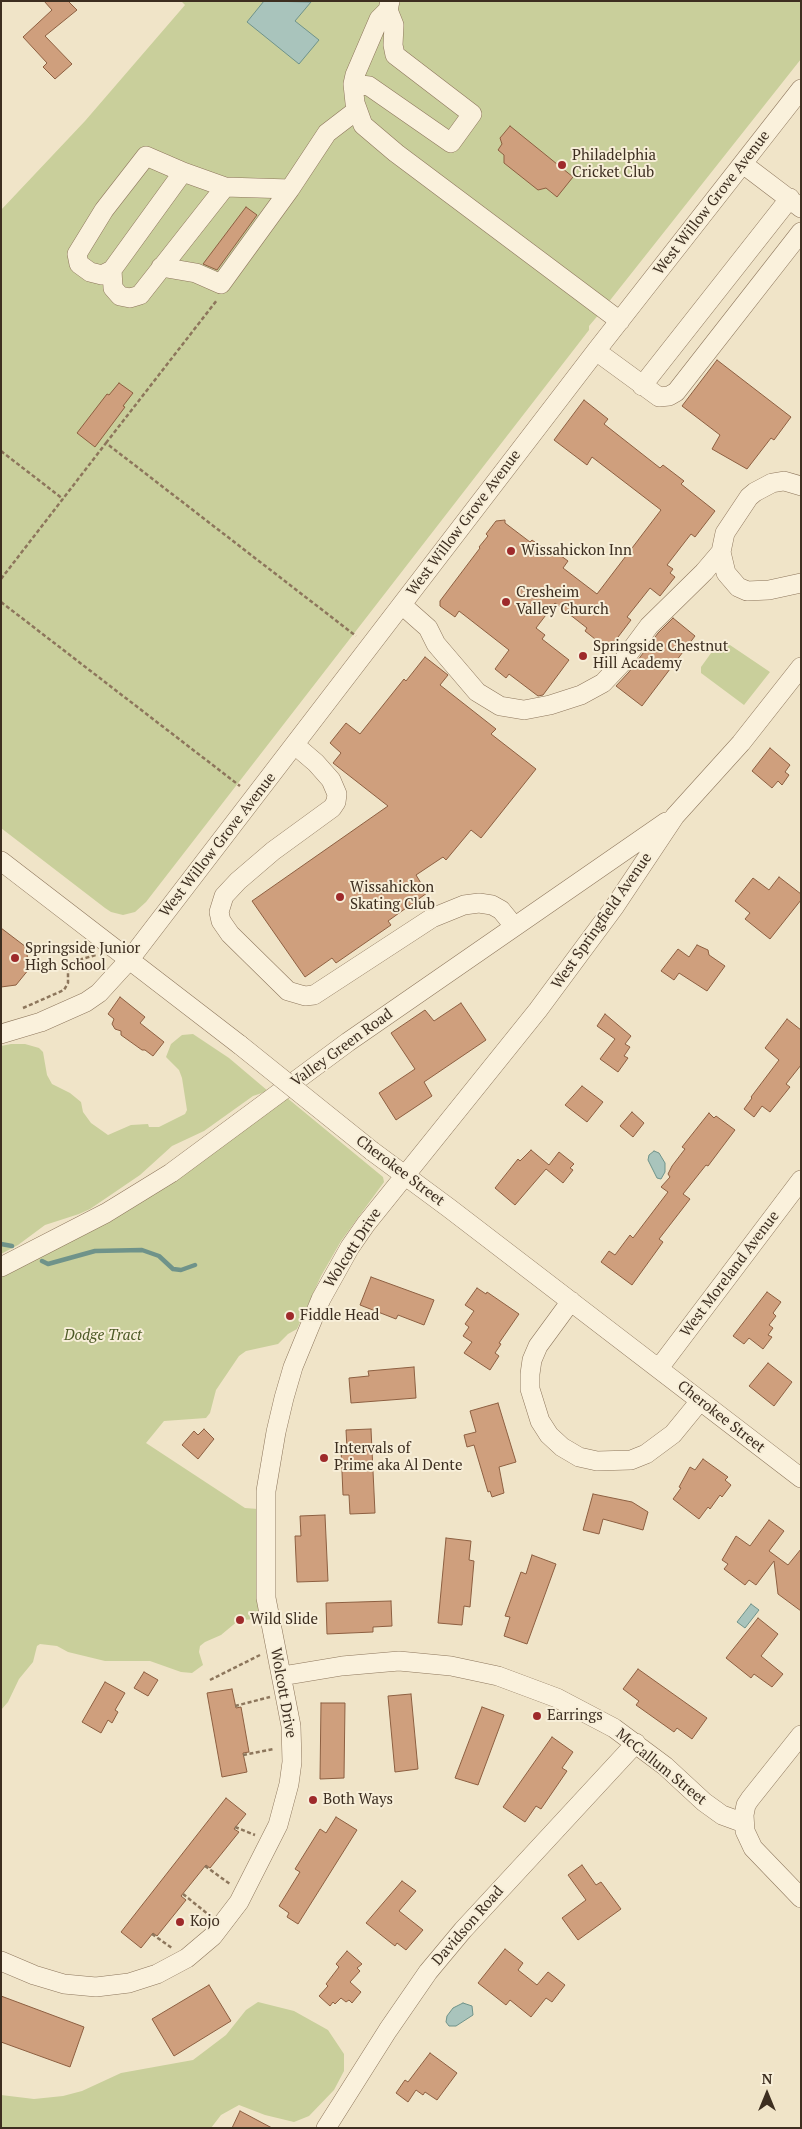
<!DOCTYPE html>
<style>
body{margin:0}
#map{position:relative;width:802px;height:2129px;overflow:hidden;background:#f0e4c8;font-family:"PT Serif",serif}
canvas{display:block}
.frame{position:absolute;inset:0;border:2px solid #3d2e20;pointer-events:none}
.north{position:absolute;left:742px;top:2069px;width:50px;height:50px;-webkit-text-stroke:4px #f7eed8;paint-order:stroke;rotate:0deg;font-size:14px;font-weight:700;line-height:20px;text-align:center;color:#3d2e20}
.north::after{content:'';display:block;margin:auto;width:18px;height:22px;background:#3d2e20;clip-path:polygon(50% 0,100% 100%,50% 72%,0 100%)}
</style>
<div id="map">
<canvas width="802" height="2129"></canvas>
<div class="frame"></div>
<div class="north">N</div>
</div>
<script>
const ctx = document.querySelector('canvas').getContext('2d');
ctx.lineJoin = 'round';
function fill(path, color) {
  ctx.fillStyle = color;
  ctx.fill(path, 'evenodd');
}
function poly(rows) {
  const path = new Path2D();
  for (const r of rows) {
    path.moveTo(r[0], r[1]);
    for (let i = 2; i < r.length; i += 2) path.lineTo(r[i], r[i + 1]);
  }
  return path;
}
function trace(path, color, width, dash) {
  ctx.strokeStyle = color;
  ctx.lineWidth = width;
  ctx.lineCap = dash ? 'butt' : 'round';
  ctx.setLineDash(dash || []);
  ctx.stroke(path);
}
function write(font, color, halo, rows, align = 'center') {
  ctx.font = font + ' "PT Serif",serif';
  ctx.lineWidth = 4;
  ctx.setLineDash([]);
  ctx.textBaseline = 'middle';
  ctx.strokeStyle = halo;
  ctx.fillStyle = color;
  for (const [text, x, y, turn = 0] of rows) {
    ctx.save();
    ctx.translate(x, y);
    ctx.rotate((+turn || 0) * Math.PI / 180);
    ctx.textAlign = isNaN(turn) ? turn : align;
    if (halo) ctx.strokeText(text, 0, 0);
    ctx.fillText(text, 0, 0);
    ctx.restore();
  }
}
fill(poly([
 [181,1,801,1,801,59,600,313,589,326,589,330,146,902,135,912,123,915,111,912,105,908,1,828,1,210,85,121,185,5],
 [724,641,770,672,744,705,701,673,701,667,719,642],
 [193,1034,229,1058,268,1091,253,1096,204,1131,172,1146,140,1175,90,1209,79,1214,45,1225,18,1245,1,1254,1,1046,11,1044,25,1044,39,1048,43,1052,47,1075,52,1084,70,1093,81,1102,83,1112,91,1123,108,1135,131,1125,148,1124,149,1127,159,1127,185,1114,187,1110,182,1078,179,1070,166,1057,171,1044,182,1035],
 [286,1097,383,1177,384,1182,341,1241,321,1276,297,1329,288,1334,278,1344,246,1351,239,1356,216,1390,210,1413,206,1418,164,1421,146,1443,245,1508,258,1509,261,1619,239,1620,221,1635,205,1642,200,1646,199,1652,203,1665,192,1673,181,1672,150,1661,105,1661,68,1652,57,1646,40,1644,37,1646,33,1662,19,1679,8,1702,1,1710,1,1275],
 [258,2002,294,2011,328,2030,344,2054,344,2071,334,2090,309,2116,294,2122,265,2115,239,2105,221,2115,211,2128,1,2128,1,2095,34,2099,63,2096,82,2091,121,2073,193,2060,226,2035,246,2010]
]), '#c9cf9b');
const water = poly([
 [264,1,311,2,295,21,319,40,299,64,247,22,264,1],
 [654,1151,659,1153,665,1163,665,1172,661,1179,657,1178,648,1160,649,1155,654,1151],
 [751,1604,759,1610,745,1628,737,1622,751,1604],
 [463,2003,472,2006,473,2015,456,2026,449,2026,446,2022,447,2016,453,2008,463,2003]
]);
fill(water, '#a9c4bc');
trace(water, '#6f938a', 1);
trace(poly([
 [1,1244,12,1246],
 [42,1261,48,1264,95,1251,142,1250,159,1256,173,1269,181,1270,195,1265]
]), '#6f938a', 4.5);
const building = poly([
 [44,1,68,1,77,10,45,36,72,64,55,79,43,67,47,63,23,37,52,10,44,1],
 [510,126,573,177,557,197,546,188,538,190,504,163,504,155,498,150,502,144,500,138,510,126],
 [246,207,257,215,217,270,203,264,246,207],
 [717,360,791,417,774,440,771,438,747,469,712,449,720,435,682,406,717,360],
 [119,383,133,393,123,406,125,407,95,447,77,433,107,394,109,395,119,383],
 [584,400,608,419,604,424,660,468,663,465,684,481,681,484,715,511,695,537,691,534,667,565,673,569,670,573,675,577,660,596,650,588,627,617,631,620,615,641,615,646,605,647,585,631,587,628,555,603,536,628,545,635,542,639,569,660,543,695,538,696,509,674,506,678,495,669,509,650,459,611,455,617,440,606,440,601,480,548,479,547,488,536,486,534,496,521,505,520,505,523,530,542,532,540,546,550,549,547,568,561,563,568,597,594,661,510,592,457,587,465,554,440,584,400],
 [673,618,695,636,642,706,616,686,629,672,658,633,673,618],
 [425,657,448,675,440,685,496,729,491,734,536,769,481,838,471,830,446,860,443,857,416,875,427,893,388,921,391,925,336,963,332,958,305,977,252,901,388,806,333,763,341,753,330,743,346,723,360,734,404,679,406,681,425,657],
 [770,748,790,765,785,772,789,775,782,785,778,781,772,788,752,771,770,748],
 [779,877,801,894,801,900,770,939,745,919,750,913,735,901,753,878,769,890,779,877],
 [1,928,26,947,29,969,16,985,1,987,1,928],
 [697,945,708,950,709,955,725,966,707,991,679,973,674,980,661,971,678,949,689,957,697,945],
 [120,997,145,1017,140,1023,164,1042,153,1056,145,1050,142,1050,121,1035,121,1031,115,1029,112,1024,114,1019,108,1014,120,997],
 [461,1003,486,1040,424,1082,432,1096,396,1120,379,1093,415,1069,391,1033,425,1010,434,1021,461,1003],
 [605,1014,631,1036,625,1044,630,1047,624,1056,628,1058,618,1072,600,1059,615,1039,597,1026,605,1014],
 [787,1019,801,1030,801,1065,786,1084,790,1087,770,1112,762,1106,754,1117,744,1109,752,1098,751,1097,779,1060,765,1048,787,1019],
 [582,1086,603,1102,587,1122,565,1105,582,1086],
 [632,1112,644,1123,633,1137,620,1126,632,1112],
 [709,1113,714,1118,716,1116,735,1130,708,1166,706,1165,683,1194,690,1199,659,1239,663,1242,632,1285,601,1262,609,1251,615,1255,630,1235,633,1238,668,1192,661,1187,670,1177,668,1174,672,1166,685,1149,682,1147,709,1113],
 [531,1150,549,1165,559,1152,574,1164,570,1168,573,1170,563,1183,546,1169,515,1205,495,1188,518,1159,520,1161,531,1150],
 [371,1277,434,1300,424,1325,398,1315,396,1319,360,1305,371,1277],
 [477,1288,486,1294,487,1292,519,1314,499,1343,501,1344,495,1353,499,1356,490,1370,464,1353,472,1342,463,1336,469,1327,465,1324,474,1311,465,1305,477,1288],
 [767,1292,781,1302,773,1313,776,1316,769,1325,773,1328,768,1335,772,1337,763,1349,749,1338,744,1344,733,1336,767,1292],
 [768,1363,792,1382,774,1406,749,1386,768,1363],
 [414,1367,416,1398,351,1403,349,1378,369,1376,368,1371,414,1367],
 [498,1403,516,1462,499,1467,504,1493,492,1497,490,1491,488,1492,474,1445,467,1447,464,1435,476,1432,470,1411,498,1403],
 [204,1429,214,1439,198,1459,182,1445,194,1431,198,1435,204,1429],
 [371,1429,375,1513,350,1514,349,1495,343,1495,341,1449,347,1449,346,1430,371,1429],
 [703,1459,728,1477,725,1480,731,1485,722,1497,720,1495,710,1509,708,1507,699,1519,673,1499,681,1488,679,1487,690,1467,695,1470,703,1459],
 [593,1494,632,1502,648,1512,643,1530,603,1519,599,1534,583,1530,593,1494],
 [325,1515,328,1581,297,1582,295,1536,301,1536,300,1516,325,1515],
 [769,1520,784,1531,769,1551,788,1565,801,1549,801,1611,778,1594,774,1561,756,1585,749,1580,745,1585,724,1569,728,1564,722,1560,736,1536,750,1546,769,1520],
 [446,1538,471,1541,469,1560,474,1561,470,1607,464,1606,462,1625,438,1623,446,1538],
 [532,1555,556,1564,527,1644,504,1636,510,1617,505,1616,521,1572,526,1574,532,1555],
 [391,1601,392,1626,373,1627,373,1632,327,1634,326,1603,391,1601],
 [758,1618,778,1634,761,1656,783,1674,772,1687,754,1674,751,1678,726,1658,758,1618],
 [638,1669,707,1718,692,1739,677,1728,674,1732,636,1705,639,1701,623,1689,638,1669],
 [144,1672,158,1680,148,1696,134,1688,144,1672],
 [105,1682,125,1693,115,1710,118,1712,112,1723,108,1720,101,1733,82,1722,105,1682],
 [232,1689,236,1708,241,1707,249,1752,243,1753,247,1772,222,1777,207,1693,232,1689],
 [411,1694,418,1769,395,1772,388,1696,411,1694],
 [321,1703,345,1703,344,1778,320,1779,321,1703],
 [482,1707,504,1715,478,1785,455,1778,482,1707],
 [552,1737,573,1752,562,1768,567,1771,541,1809,536,1806,525,1822,503,1807,552,1737],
 [226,1798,246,1814,234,1829,239,1832,210,1868,206,1865,181,1896,186,1900,157,1936,153,1933,141,1948,121,1932,226,1798],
 [336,1817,357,1830,298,1924,287,1917,289,1913,279,1906,300,1872,295,1869,320,1829,326,1833,336,1817],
 [582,1865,596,1885,601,1882,621,1909,578,1940,562,1918,586,1900,568,1875,582,1865],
 [402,1881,416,1891,399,1911,423,1930,406,1950,397,1943,395,1946,366,1923,402,1881],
 [505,1949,523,1963,518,1970,537,1985,548,1972,565,1985,552,2002,546,1998,531,2017,510,2000,506,2005,478,1983,505,1949],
 [347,1951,362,1964,357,1968,360,1971,350,1982,361,1992,352,2003,349,2000,346,2002,341,1998,335,2004,333,2002,330,2006,319,1996,328,1986,326,1984,339,1967,336,1964,347,1951],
 [209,1985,231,2021,174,2056,152,2019,209,1985],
 [1,1996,84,2027,70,2067,1,2042,1,1996],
 [430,2053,457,2073,437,2100,425,2092,423,2095,416,2090,408,2102,396,2093,405,2080,408,2082,430,2053],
 [240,2111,272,2128,232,2128,240,2111]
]);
fill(building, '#cf9f7d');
trace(building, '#8d5f41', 1);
const minor = poly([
 [388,10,379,19,355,75,353,84,355,103,363,125,396,153,620,321],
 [353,84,369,86,451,143,472,114,395,55,393,45,394,25,388,10,390,1],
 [743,164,801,208],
 [225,187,183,172,112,270,113,288,120,296,130,298,140,295,225,187,290,189,327,133,357,110],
 [161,267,196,273,221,284,290,189],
 [112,270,102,275,90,272,79,264,77,254,104,210,146,156,183,172],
 [596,351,659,397,669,396,676,392,801,232],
 [642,386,790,198],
 [801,486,784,481,772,483,755,492,749,497,725,533,721,552,726,573,738,587,747,591,769,590,801,583],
 [402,605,428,628,436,644,477,692,500,706,524,710,550,705,581,695,603,683,620,665,649,626,704,572,721,552],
 [295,745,316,763,331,780,337,794,336,802,332,808,273,851,238,881,224,896,219,912,221,921,230,934,288,991,305,996,314,995,432,918,464,905,479,903,492,905,501,910,514,926],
 [1,861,240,1045],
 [1,1034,41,1022,86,1002,99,993,130,959,596,351,801,89],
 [372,1151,449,1208,801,1478],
 [1,1267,106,1213,171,1173,348,1042,666,822],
 [571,1301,538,1346,532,1360,530,1374,530,1389,540,1421,549,1435,562,1447,579,1457,597,1461,631,1460,646,1454,673,1434,700,1401],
 [659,1368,801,1180],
 [282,1676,342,1666,399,1661,451,1666,498,1676,557,1698,614,1728,665,1766,704,1802,722,1815,744,1823],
 [801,1735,750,1799,746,1805,744,1815,745,1831,753,1848,801,1898],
 [1,1961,34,1975,64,1984,96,1987,129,1983,157,1974,187,1958,213,1936,239,1902,278,1825,289,1784,292,1762,291,1726,266,1598,266,1491,276,1432,284,1398,293,1367,321,1299,350,1247,366,1224,538,1010,615,906,675,816,741,743,801,667],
 [326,2128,388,2030,428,1972,463,1930,636,1743]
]);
trace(minor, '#8d765c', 20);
trace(poly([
 [106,443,217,300],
 [1,451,63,499],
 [1,579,106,443,356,636],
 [1,602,240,786],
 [23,1008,64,990,68,983,68,963,96,955],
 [210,1680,260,1655],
 [235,1706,270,1697],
 [243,1755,274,1749],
 [235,1827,255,1835],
 [205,1866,230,1884],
 [183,1894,209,1915],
 [152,1934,172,1948]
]), '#8d765c', 2.5, [4, 2.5]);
trace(minor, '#faf1dc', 19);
const minorBridge = poly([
 [240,1045,372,1151]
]);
trace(minorBridge, '#8d765c', 20, []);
trace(minorBridge, '#faf1dc', 19);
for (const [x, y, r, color] of [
 [562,165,5,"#9e2a2b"],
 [511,551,5,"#9e2a2b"],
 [506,602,5,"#9e2a2b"],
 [583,656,5,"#9e2a2b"],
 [340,897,5,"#9e2a2b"],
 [15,958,5,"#9e2a2b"],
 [290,1316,5,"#9e2a2b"],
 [324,1458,5,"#9e2a2b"],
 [240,1620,5,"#9e2a2b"],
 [537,1716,5,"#9e2a2b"],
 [313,1800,5,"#9e2a2b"],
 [180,1922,5,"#9e2a2b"]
]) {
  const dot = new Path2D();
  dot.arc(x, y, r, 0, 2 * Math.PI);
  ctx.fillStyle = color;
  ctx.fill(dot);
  trace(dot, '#f7eed8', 2);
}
write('15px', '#3d2e20', '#f7eed8', [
 ["Philadelphia",572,156],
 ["Cricket Club",572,173],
 ["Wissahickon Inn",521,551],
 ["Cresheim",516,593],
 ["Valley Church",516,610],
 ["Springside Chestnut",593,647],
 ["Hill Academy",593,664],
 ["Wissahickon",350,888],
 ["Skating Club",350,905],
 ["Springside Junior",25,949],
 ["High School",25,966],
 ["Fiddle Head",300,1316],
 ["Intervals of",334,1449],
 ["Prime aka Al Dente",334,1466],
 ["Wild Slide",250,1620],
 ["Earrings",547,1716],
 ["Both Ways",323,1800],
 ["Kojo",190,1922]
], 'left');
write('15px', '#3d2e20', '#f7eed8', [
 ["West Willow Grove Avenue",712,203,-52],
 ["West Willow Grove Avenue",464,523,-53],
 ["West Willow Grove Avenue",218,845,-52],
 ["West Springfield Avenue",602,921,-55],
 ["Valley Green Road",342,1048,-36],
 ["Cherokee Street",400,1171,37],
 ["Wolcott Drive",353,1248,-57],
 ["West Moreland Avenue",730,1274,-53],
 ["Cherokee Street",721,1417,38],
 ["Wolcott Drive",283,1693,80],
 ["McCallum Street",661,1767,39],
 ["Davidson Road",468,1926,-49]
]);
write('italic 15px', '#4d5a26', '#f7eed8', [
 ["Dodge Tract",103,1336]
]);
</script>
